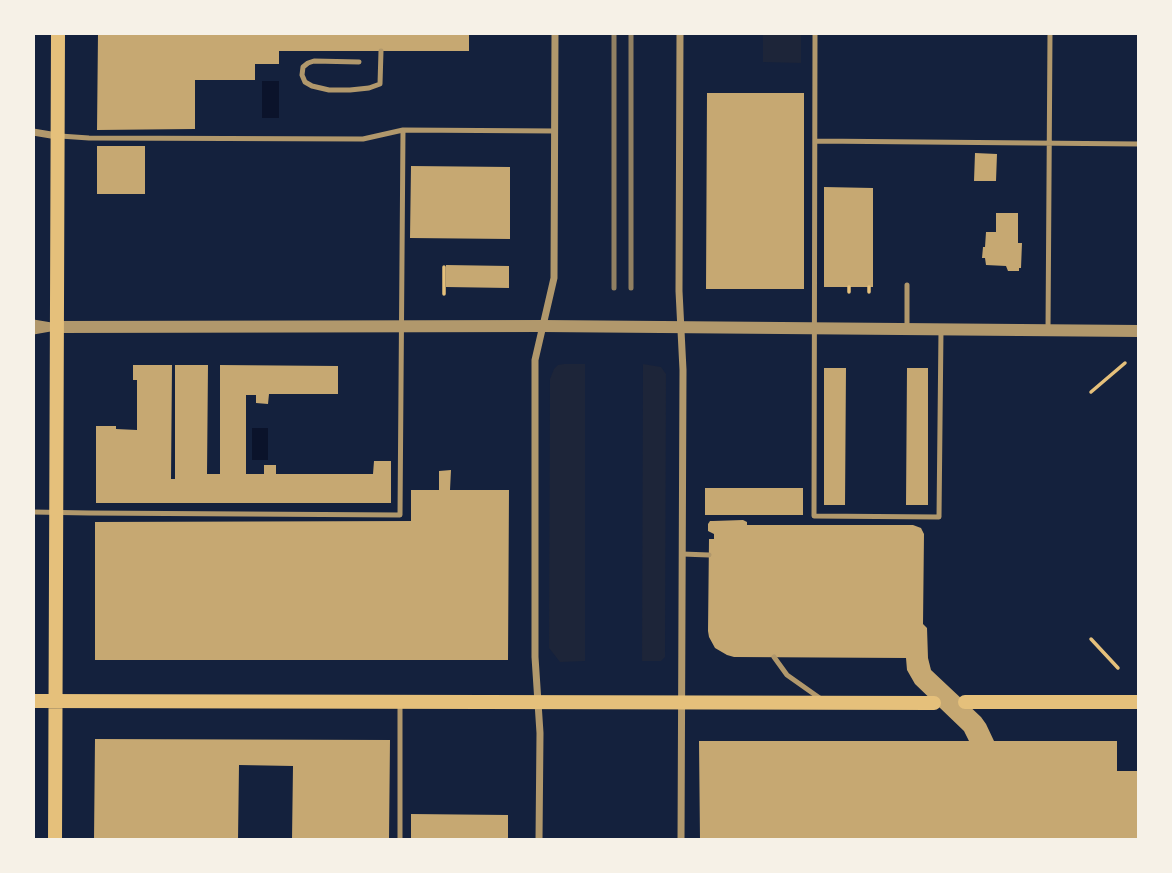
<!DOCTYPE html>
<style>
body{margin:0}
#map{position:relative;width:1172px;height:873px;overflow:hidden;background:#14213d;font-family:Barlow,sans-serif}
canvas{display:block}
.frame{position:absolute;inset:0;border:35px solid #f6f1e7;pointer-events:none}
</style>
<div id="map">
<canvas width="1172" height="873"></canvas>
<div class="frame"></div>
</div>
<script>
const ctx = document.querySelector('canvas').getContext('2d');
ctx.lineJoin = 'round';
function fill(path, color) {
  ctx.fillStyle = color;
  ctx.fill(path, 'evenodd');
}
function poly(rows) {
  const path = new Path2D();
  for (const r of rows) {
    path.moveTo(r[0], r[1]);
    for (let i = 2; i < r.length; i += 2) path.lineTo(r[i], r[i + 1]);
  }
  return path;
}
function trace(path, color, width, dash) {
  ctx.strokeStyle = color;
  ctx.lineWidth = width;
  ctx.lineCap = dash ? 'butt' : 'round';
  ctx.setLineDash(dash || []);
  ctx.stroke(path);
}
fill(poly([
 [763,33,801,33,801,63,763,62],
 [564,364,585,364,585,661,560,662,549,648,550,379,554,369,558,365],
 [643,364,661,367,666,374,665,652,665,657,661,661,642,661]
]), '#1d2539');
fill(poly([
 [262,81,279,81,279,118,262,118],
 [252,428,268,428,268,460,252,460]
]), '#0b132b');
fill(poly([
 [98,33,469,33,469,51,279,51,279,64,255,64,255,80,195,80,195,129,97,130],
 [707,93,804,93,804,289,706,289],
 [97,146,145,146,145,194,97,194],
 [975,153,997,154,996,181,974,181],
 [411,166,510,167,510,239,410,238],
 [824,187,873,188,873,287,824,287],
 [996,213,1018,213,1018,243,1022,243,1021,268,1019,268,1019,271,1008,271,1006,266,986,265,985,258,982,258,983,247,985,247,986,232,996,232],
 [446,265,509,266,509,288,446,287],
 [133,365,172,365,171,479,175,479,175,365,208,365,207,474,220,474,220,365,338,366,338,394,269,394,268,404,256,403,256,395,246,395,246,474,264,474,264,465,276,465,276,474,373,474,374,461,391,461,391,503,96,503,96,426,116,426,116,429,137,430,137,380,133,380],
 [824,368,846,368,845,505,824,505],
 [907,368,928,368,928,505,906,505],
 [451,470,450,490,509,490,508,660,95,660,95,522,411,521,411,490,439,490,439,471],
 [705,488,803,488,803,515,705,515],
 [743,520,747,522,747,525,913,525,921,528,924,534,923,624,927,628,928,658,931,670,981,717,986,724,994,741,1117,741,1117,771,1139,771,1139,840,700,840,699,741,969,741,964,731,915,684,907,670,906,658,734,657,727,655,715,648,709,637,708,631,709,539,714,539,714,534,708,531,708,524,710,521,713,521],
 [95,739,390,740,389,840,292,840,293,766,239,765,238,840,94,840],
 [411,814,508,815,508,840,411,840]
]), '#c6a872');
trace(poly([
 [849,292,849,287],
 [869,292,869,287],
 [444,294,444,267],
 [1091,392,1125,363],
 [1091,639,1118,668]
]), '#e5c07b', 3.5);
trace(poly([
 [815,33,814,516,939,517,941,330],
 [359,62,314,61,308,63,303,67,302,75,305,82,312,86,329,90,350,90,369,88,380,84,381,51],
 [403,130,555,131],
 [815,141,1139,144],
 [907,285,907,329],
 [1048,330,1050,33],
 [33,512,89,513,400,515,403,130,363,139,89,138,60,136],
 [682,554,709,555],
 [774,657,787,675,821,699],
 [400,840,400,703]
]), '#b1986c', 5);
trace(poly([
 [680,33,679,291,683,370,681,840],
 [33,132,57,136],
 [33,323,57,327],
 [33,331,50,328],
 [539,840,540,733,535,657,535,360,554,278,555,33]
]), '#b1986c', 7);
trace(poly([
 [57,327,542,326,1139,331]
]), '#b1986c', 12);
trace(poly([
 [33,701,934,703],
 [965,702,1139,702],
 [55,840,58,33]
]), '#e5c07b', 14);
trace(poly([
 [614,288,614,33],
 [631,288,631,33]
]), '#918062', 5);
</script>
